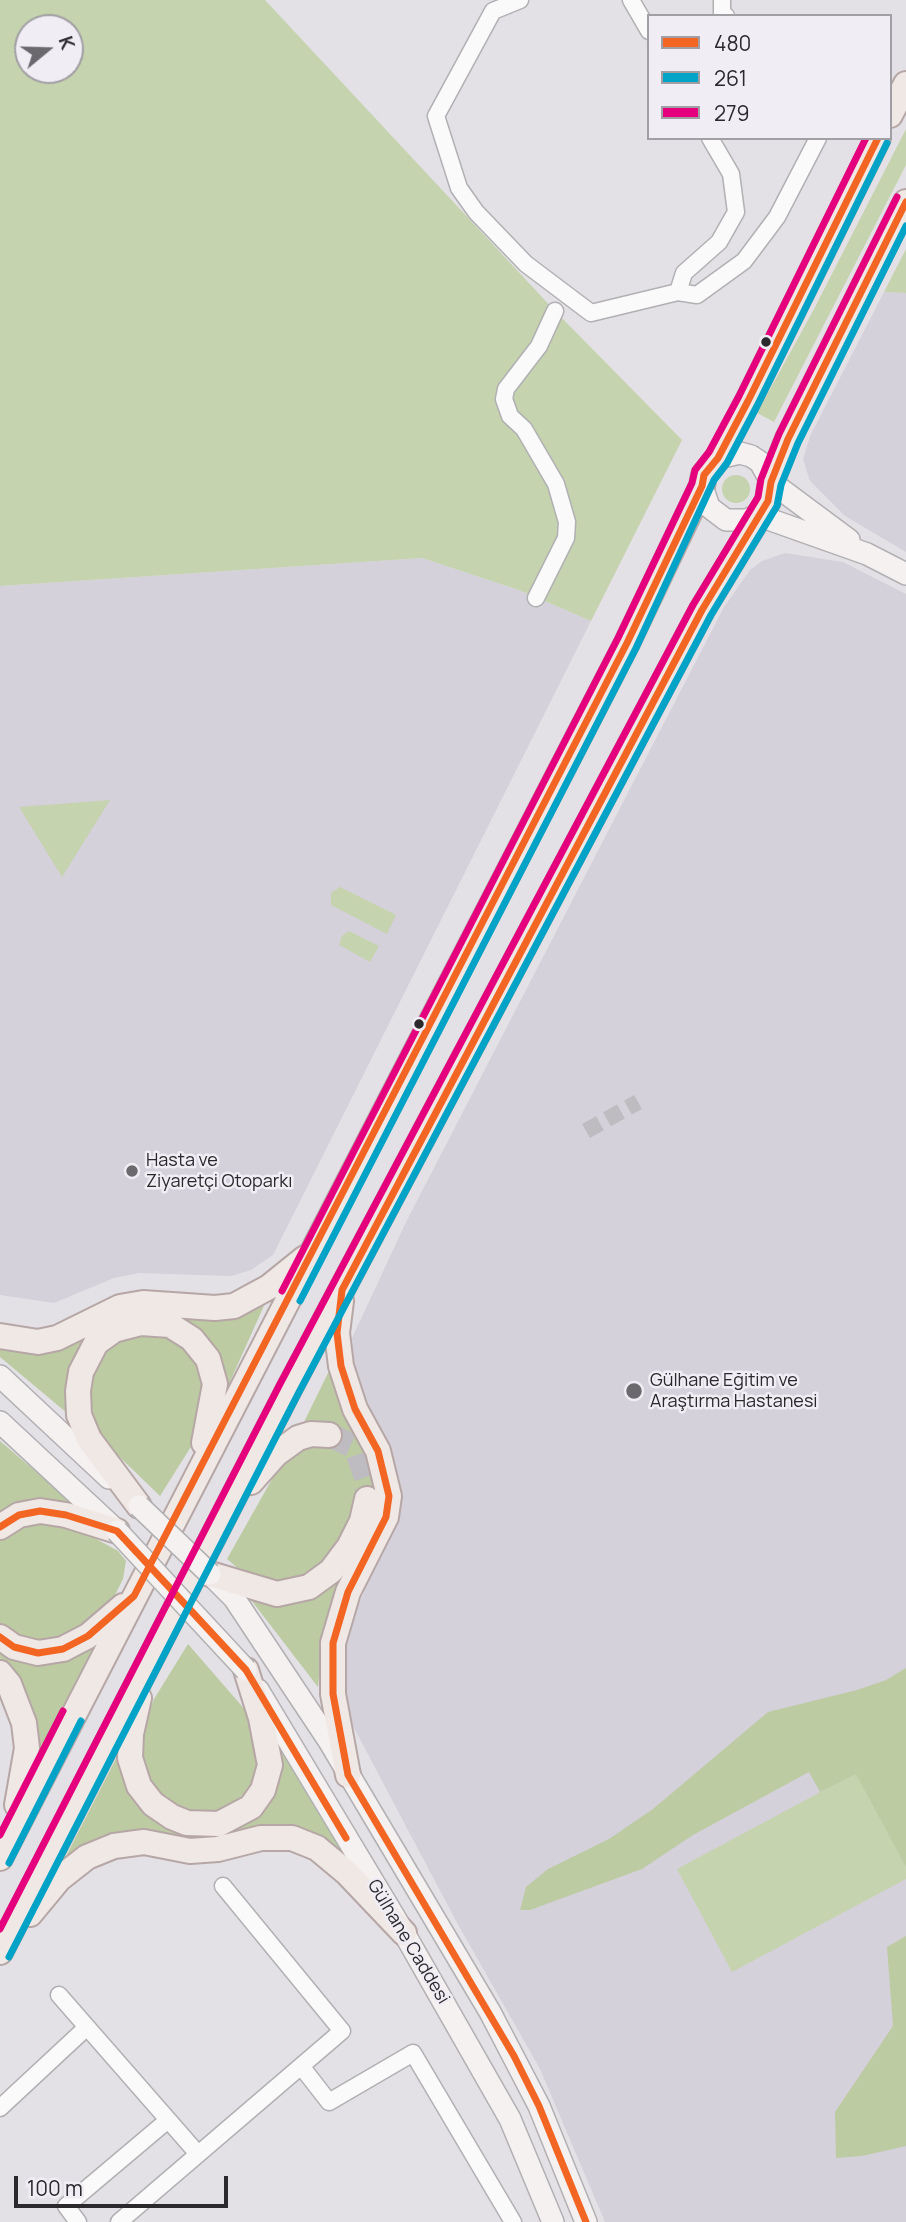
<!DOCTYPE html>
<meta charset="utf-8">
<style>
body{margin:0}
#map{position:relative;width:906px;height:2222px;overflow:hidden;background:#e3e1e6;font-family:Manrope,sans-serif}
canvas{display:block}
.legend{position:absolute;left:647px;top:14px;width:245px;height:126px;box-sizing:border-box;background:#f0edf4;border:2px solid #a19fa4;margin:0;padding:9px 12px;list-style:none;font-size:21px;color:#2b292c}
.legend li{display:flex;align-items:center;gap:14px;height:35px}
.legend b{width:35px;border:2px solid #a19fa4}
.north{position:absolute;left:14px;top:14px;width:70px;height:70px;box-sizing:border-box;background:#f0edf4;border:2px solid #a19fa4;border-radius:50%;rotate:71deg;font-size:19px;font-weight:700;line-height:28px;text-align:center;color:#2b292c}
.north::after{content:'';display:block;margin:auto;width:24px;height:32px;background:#6b696d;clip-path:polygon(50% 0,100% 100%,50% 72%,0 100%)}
.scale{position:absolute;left:14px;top:2176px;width:214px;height:32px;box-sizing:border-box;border:4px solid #2b292c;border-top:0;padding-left:9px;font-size:21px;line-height:24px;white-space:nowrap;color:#2b292c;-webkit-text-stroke:5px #f0edf4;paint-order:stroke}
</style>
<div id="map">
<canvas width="906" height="2222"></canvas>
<ul class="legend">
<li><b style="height:9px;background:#f26522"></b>480</li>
<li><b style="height:9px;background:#02a3c6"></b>261</li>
<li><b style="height:9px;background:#e5007d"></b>279</li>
</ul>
<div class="north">K</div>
<div class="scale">100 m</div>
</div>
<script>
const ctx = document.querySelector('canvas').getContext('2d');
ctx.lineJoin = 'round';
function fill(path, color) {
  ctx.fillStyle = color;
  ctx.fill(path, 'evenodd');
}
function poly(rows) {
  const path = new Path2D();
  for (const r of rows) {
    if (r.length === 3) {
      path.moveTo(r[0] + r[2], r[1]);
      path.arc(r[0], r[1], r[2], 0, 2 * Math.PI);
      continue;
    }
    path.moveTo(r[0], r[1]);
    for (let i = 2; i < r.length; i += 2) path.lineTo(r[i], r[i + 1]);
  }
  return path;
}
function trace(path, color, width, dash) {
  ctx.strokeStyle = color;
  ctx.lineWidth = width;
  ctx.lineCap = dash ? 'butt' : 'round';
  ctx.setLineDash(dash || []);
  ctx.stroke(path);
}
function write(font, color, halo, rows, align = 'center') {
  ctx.font = font + ' Manrope,sans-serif';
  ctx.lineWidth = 5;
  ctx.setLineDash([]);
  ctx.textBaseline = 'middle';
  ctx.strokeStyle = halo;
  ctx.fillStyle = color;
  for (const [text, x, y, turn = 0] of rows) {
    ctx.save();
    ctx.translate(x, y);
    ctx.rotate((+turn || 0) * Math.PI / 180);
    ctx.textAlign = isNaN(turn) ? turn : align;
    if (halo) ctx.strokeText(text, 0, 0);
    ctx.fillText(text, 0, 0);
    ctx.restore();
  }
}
fill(poly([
 [884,292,906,293,906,552,845,516,810,481,803,459,810,436],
 [785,553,843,562,906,594,906,2222,605,2222,540,2069,456,1921,353,1726,345,1694,343,1659,354,1616,387,1536,378,1428,355,1377,352,1338,407,1220,724,607,750,570,762,561],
 [422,558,519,590,591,621,273,1255,251,1270,231,1276,139,1273,114,1278,54,1303,0,1295,0,586]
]), '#d5d1da');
fill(poly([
 [0,0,265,0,555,311,682,440,591,621,519,590,422,558,0,586],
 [28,28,70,28,70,70,28,70],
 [906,129,906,165,774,422,757,413,813,311],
 [906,249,906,293,884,292],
 [736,489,14],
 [110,800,62,877,19,807],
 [340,887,396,915,387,934,331,905,331,893],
 [349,931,379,946,370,962,339,945,342,936],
 [856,1773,906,1867,906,1879,732,1972,677,1869]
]), '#c5d3ae');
fill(poly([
 [267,1299,224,1395,223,1376,211,1349,181,1323,161,1316,140,1315,121,1321,87,1343,71,1375,73,1418,0,1357,0,1346,27,1351,51,1349,132,1311,222,1317,245,1310],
 [155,1332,168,1335,194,1354,206,1379,192,1445,160,1496,101,1439,86,1402,95,1361,114,1342],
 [330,1369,380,1479,322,1643,318,1687,248,1596,290,1600,345,1546,292,1587,240,1570,227,1559,303,1424],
 [0,1441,81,1510,0,1521],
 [62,1520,118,1551,126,1561,123,1579,109,1607,91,1627,45,1645,19,1640,0,1627,0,1534,13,1524],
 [106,1635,35,1765,22,1686,0,1658,0,1645],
 [188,1644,247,1712,257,1747,257,1777,244,1794,222,1811,200,1813,174,1806,152,1791,140,1767,140,1734,154,1699],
 [906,1668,906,1867,856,1774,820,1792,809,1772,693,1835,642,1869,530,1910,520,1910,526,1887,548,1869,609,1839,653,1809,768,1712,857,1690,886,1680],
 [281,1745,367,1887,324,1843,227,1839,64,1860,122,1747,127,1774,207,1832,275,1775],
 [906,1936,906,2146,862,2156,836,2158,835,2112,893,2026,887,1947]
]), '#bccba2');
trace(poly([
 [586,1131,638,1102]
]), '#bebcc1', 16, [16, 8]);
trace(poly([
 [329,1435,351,1445,357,1452,367,1480,367,1499]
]), '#bebcc1', 24, [24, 12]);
const minor = poly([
 [520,0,493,11,436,116,459,188,476,212,526,264,591,313,678,292],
 [631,0,649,31],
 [722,0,722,13,726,16],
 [710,138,731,174,736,212,719,242,684,273,678,292,697,295,744,261,777,217,818,138],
 [536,598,566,538,567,522,556,484,524,429,510,416,504,399,506,389,539,346,555,311],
 [59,1995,198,2154],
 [301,2066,329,2102,413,2053,513,2222],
 [0,2108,87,2027],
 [78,2222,66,2206,168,2120],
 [119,2222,342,2031,223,1886]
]);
const secondary = poly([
 [718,458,740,453,751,456,760,462,771,482,849,540],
 [702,486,709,507,726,520,747,520,757,515,867,554,906,574],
 [0,1376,109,1478],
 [0,1422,116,1530],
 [210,1574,234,1598,329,1741,490,2012,539,2106,586,2222],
 [258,1690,404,1933,510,2119,553,2222]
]);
const primary = poly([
 [890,115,906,84],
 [341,1301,337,1333,341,1366,355,1409,378,1451,389,1496,386,1517,348,1592,333,1643,333,1694,348,1775],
 [0,1336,38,1342,57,1338,120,1307,143,1303,215,1308,234,1306,269,1287,305,1258],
 [251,1482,276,1454,298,1438,311,1434,329,1435],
 [139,1506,89,1439,79,1415,78,1391,81,1372,96,1343,114,1330,141,1323,170,1325,192,1339,208,1359,215,1384,204,1443],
 [0,1527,19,1515,40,1511,66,1515,117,1531],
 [210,1574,277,1594,309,1587,331,1571,349,1547,362,1521,367,1499],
 [0,1637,14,1647,38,1653,63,1649,88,1636,123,1606],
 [0,1673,9,1684,24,1723,27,1748,17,1805],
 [139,1698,131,1734,130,1758,139,1786,153,1804,172,1817,187,1823,219,1824,251,1807,263,1790,270,1765,261,1718,246,1670],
 [0,1858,627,643,702,486,704,475,718,458,748,401,878,138],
 [30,1914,59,1879,87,1857,114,1846,144,1842,190,1851,218,1849,261,1838,292,1838,317,1848,347,1873,404,1933],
 [0,1952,289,1389,702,610,768,501,771,482,788,439,906,202]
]);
trace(minor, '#b1b0b3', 19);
trace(secondary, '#b1b0b3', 24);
trace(primary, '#b6a7a6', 28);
trace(minor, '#fbfafb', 16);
trace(secondary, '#f5f1f1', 21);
trace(primary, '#f0e8e5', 24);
const secondaryBridge = poly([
 [139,1506,210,1574],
 [117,1531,246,1670]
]);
trace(secondaryBridge, '#b1b0b3', 24, []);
trace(secondaryBridge, '#f5f1f1', 21);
trace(poly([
 [0,1527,19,1515,40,1511,66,1515,117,1531,246,1670,346,1838],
 [0,1637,14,1647,38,1653,63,1649,88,1636,134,1596,627,643,702,486,704,475,718,458,748,401,878,138],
 [586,2222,539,2106,514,2056,348,1775,333,1694,333,1643,348,1592,386,1517,389,1496,378,1451,355,1409,341,1366,337,1333,342,1290,702,610,768,501,771,482,788,439,906,202]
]), '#f26522', 7);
trace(poly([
 [300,1301,636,648,714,480,727,463,757,406,887,143],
 [9,1863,81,1721],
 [9,1957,298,1394,711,615,777,506,781,485,798,443,906,226]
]), '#02a3c6', 7);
trace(poly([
 [282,1291,618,638,692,483,695,470,709,452,739,396,866,138],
 [0,1835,63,1711],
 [0,1929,280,1384,693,605,758,497,761,479,779,434,897,197]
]), '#e5007d', 7);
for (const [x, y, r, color] of [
 [766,342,6,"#2b292c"],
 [419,1024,6,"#2b292c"],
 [132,1171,7,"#6b696d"],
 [634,1391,9,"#6b696d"]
]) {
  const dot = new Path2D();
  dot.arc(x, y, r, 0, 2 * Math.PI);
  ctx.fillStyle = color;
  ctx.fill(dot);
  trace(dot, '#f0edf4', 2.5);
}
write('18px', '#2b292c', '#f0edf4', [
 ["Hasta ve",146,1161],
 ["Ziyaretçi Otoparkı",146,1182],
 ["Gülhane Eğitim ve",650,1381],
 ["Araştırma Hastanesi",650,1402]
], 'left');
write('18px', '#2b292c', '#f0edf4', [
 ["Gülhane Caddesi",408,1942,59]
]);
</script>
